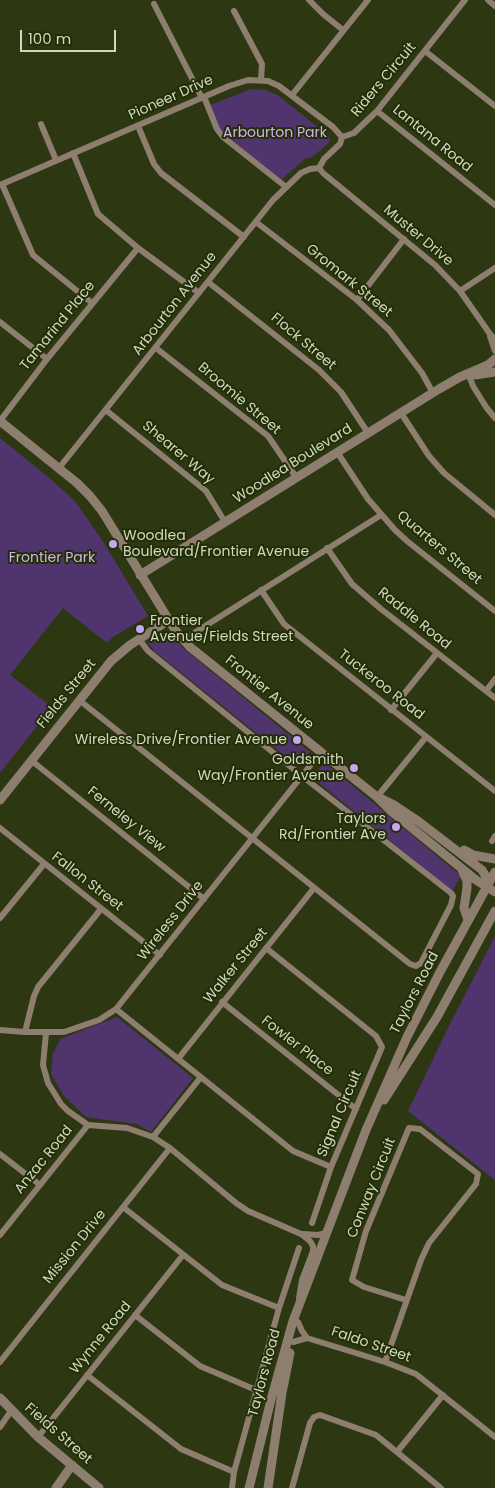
<!DOCTYPE html>
<style>
body{margin:0}
#map{position:relative;width:495px;height:1488px;overflow:hidden;background:#2d3812;font-family:Poppins,sans-serif}
canvas{display:block}
.scale{position:absolute;left:20px;top:30px;width:96px;height:22px;box-sizing:border-box;border:2px solid #d0d8c2;border-top:0;padding-left:6px;font-size:15px;line-height:18px;white-space:nowrap;color:#d0d8c2;-webkit-text-stroke:4px #232e06;paint-order:stroke}
</style>
<div id="map">
<canvas width="495" height="1488"></canvas>
<div class="scale">100 m</div>
</div>
<script>
const ctx = document.querySelector('canvas').getContext('2d');
ctx.lineJoin = 'round';
function fill(path, color) {
  ctx.fillStyle = color;
  ctx.fill(path, 'evenodd');
}
function poly(rows) {
  const path = new Path2D();
  for (const r of rows) {
    path.moveTo(r[0], r[1]);
    for (let i = 2; i < r.length; i += 2) path.lineTo(r[i], r[i + 1]);
  }
  return path;
}
function trace(path, color, width, dash) {
  ctx.strokeStyle = color;
  ctx.lineWidth = width;
  ctx.lineCap = dash ? 'butt' : 'round';
  ctx.setLineDash(dash || []);
  ctx.stroke(path);
}
function write(font, color, halo, rows, align = 'center') {
  ctx.font = font + ' Poppins,sans-serif';
  ctx.lineWidth = 4;
  ctx.setLineDash([]);
  ctx.textBaseline = 'middle';
  ctx.strokeStyle = halo;
  ctx.fillStyle = color;
  for (const [text, x, y, turn = 0] of rows) {
    ctx.save();
    ctx.translate(x, y);
    ctx.rotate((+turn || 0) * Math.PI / 180);
    ctx.textAlign = isNaN(turn) ? turn : align;
    if (halo) ctx.strokeText(text, 0, 0);
    ctx.fillText(text, 0, 0);
    ctx.restore();
  }
}
fill(poly([
 [251,89,266,90,279,96,330,137,329,143,311,158,306,158,281,180,222,133,210,105],
 [0,438,47,476,75,501,104,543,148,616,113,637,107,643,63,608,10,675,52,707,0,773],
 [168,630,183,648,310,752,296,765,154,651,147,642],
 [324,762,461,876,452,891,313,778],
 [495,936,495,1180,408,1111,448,1028],
 [117,1017,193,1078,151,1132,137,1124,86,1117,64,1096,51,1074,53,1054,60,1039]
]), '#4f346e');
trace(poly([
 [309,0,323,14,343,30],
 [488,0,495,6],
 [154,4,202,98],
 [234,11,262,64,261,80],
 [425,51,495,106],
 [292,95,368,0],
 [204,97,217,129,223,137,286,187],
 [377,111,495,205],
 [41,124,56,160],
 [138,126,154,164,161,173,244,237],
 [342,137,354,133,377,111,465,0],
 [73,153,98,214,138,248,199,293],
 [319,168,323,173,435,265,460,291,490,334,495,339],
 [319,168,324,159,340,144,342,137],
 [2,184,33,255,92,303],
 [0,185,229,86,248,80,268,81,279,86,333,127,342,137],
 [256,222,357,300,389,330,422,373,433,393],
 [208,282,319,370,341,392,368,433],
 [460,291,495,268],
 [357,300,404,239],
 [0,322,47,359],
 [490,336,495,351],
 [156,348,268,436,296,477],
 [468,373,473,386,486,407,495,418],
 [107,411,206,491,225,522],
 [401,413,429,456,444,473,495,515],
 [0,421,47,359,138,248],
 [337,452,368,499,395,530,407,541,495,611],
 [59,468,273,200,301,173,310,169,319,168],
 [327,548,352,584,381,609,495,698],
 [261,590,284,624,495,791],
 [183,640,381,515],
 [486,691,495,679],
 [79,700,410,964,416,966,421,963,451,905,453,896,451,893,302,776,148,651,139,639],
 [391,710,437,653],
 [32,761,204,899],
 [377,797,426,737],
 [0,828,160,955],
 [492,841,495,836],
 [0,918,44,864],
 [222,1002,356,1109],
 [116,1009,293,1151,331,1167,382,1047,376,1036,266,948],
 [0,1030,25,1032,64,1032,99,1020,116,1009,321,752],
 [25,1032,34,996,38,987,101,909],
 [46,1033,43,1065,48,1083,61,1104,68,1111,88,1125,127,1128,153,1137,170,1148,236,1203,248,1211,301,1234,310,1241,313,1246,313,1251,302,1280,299,1298],
 [178,1059,314,888],
 [153,1137,201,1077],
 [0,1154,40,1185],
 [312,1223,331,1167],
 [303,1234,318,1235,326,1233],
 [0,1235,88,1125],
 [279,1308,299,1248],
 [135,1315,200,1366,256,1390],
 [298,1322,302,1331,307,1338],
 [307,1338,385,1362,416,1374,495,1437],
 [293,1342,307,1338],
 [0,1362,170,1148],
 [385,1362,421,1260,429,1243,476,1184,478,1174,420,1129,409,1128,366,1231,352,1280,364,1287,406,1300],
 [87,1375,181,1449,234,1472,279,1308,222,1285,123,1207],
 [0,1427,11,1411],
 [38,1437,183,1255],
 [397,1452,443,1395],
 [232,1488,234,1472],
 [292,1488,310,1423,314,1417,320,1415,376,1435,441,1488]
]), '#8d7e70', 6);
trace(poly([
 [475,375,495,372],
 [0,421,77,483,90,496,102,511,175,630,190,647,377,797,391,811,476,880,495,892],
 [140,575,439,389,460,377,488,365,495,359],
 [382,799,394,805,418,821,482,870,485,875,487,886],
 [0,800,111,661,130,645,169,620],
 [464,850,473,855,495,859],
 [462,870,467,881,467,888,464,908,468,920],
 [384,1100,437,1017,495,911],
 [0,1398,38,1437,99,1488],
 [56,1488,72,1465],
 [249,1488,271,1400,293,1321,366,1130,407,1037,440,972,495,872],
 [268,1488,282,1393,290,1353]
]), '#8d7e70', 9);
for (const [x, y, r, color] of [
 [113,544,5,"#c6a6f0"],
 [140,629,5,"#c6a6f0"],
 [297,740,5,"#c6a6f0"],
 [354,768,5,"#c6a6f0"],
 [396,827,5,"#c6a6f0"]
]) {
  const dot = new Path2D();
  dot.arc(x, y, r, 0, 2 * Math.PI);
  ctx.fillStyle = color;
  ctx.fill(dot);
  trace(dot, '#232e06', 2);
}
write('14px', '#d0d8c2', '#232e06', [
 ["Riders Circuit",384,80,-50],
 ["Pioneer Drive",171,98,-24],
 ["Lantana Road",432,139,39],
 ["Muster Drive",418,236,40],
 ["Gromark Street",349,281,39],
 ["Arbourton Avenue",175,304,-52],
 ["Tamarind Place",58,326,-51],
 ["Flock Street",303,342,40],
 ["Broomie Street",239,399,40],
 ["Shearer Way",178,453,40],
 ["Woodlea Boulevard",293,464,-32],
 ["Quarters Street",439,548,40],
 ["Raddle Road",414,619,39],
 ["Tuckeroo Road",381,685,38],
 ["Frontier Avenue",269,693,39],
 ["Fields Street",67,694,-51],
 ["Ferneley View",126,820,39],
 ["Fallon Street",87,882,38],
 ["Wireless Drive",171,921,-52],
 ["Walker Street",236,966,-51],
 ["Taylors Road",415,993,-63],
 ["Fowler Place",297,1046,38],
 ["Signal Circuit",340,1114,-67],
 ["Anzac Road",44,1160,-51],
 ["Conway Circuit",372,1188,-68],
 ["Mission Drive",75,1247,-51],
 ["Wynne Road",101,1338,-51],
 ["Faldo Street",371,1345,19],
 ["Taylors Road",265,1373,-75],
 ["Fields Street",58,1434,41]
]);
write('14px', '#ceb3f1', '#232e06', [
 ["Arbourton Park",275,133],
 ["Frontier Park",52,558]
]);
write('14px', '#d0d8c2', '#232e06', [
 ["Woodlea",123,536,"left"],
 ["Boulevard/Frontier Avenue",123,552,"left"],
 ["Frontier",150,621,"left"],
 ["Avenue/Fields Street",150,637,"left"],
 ["Wireless Drive/Frontier Avenue",287,740],
 ["Goldsmith",344,760],
 ["Way/Frontier Avenue",344,776],
 ["Taylors",386,819],
 ["Rd/Frontier Ave",386,835]
], 'right');
</script>
